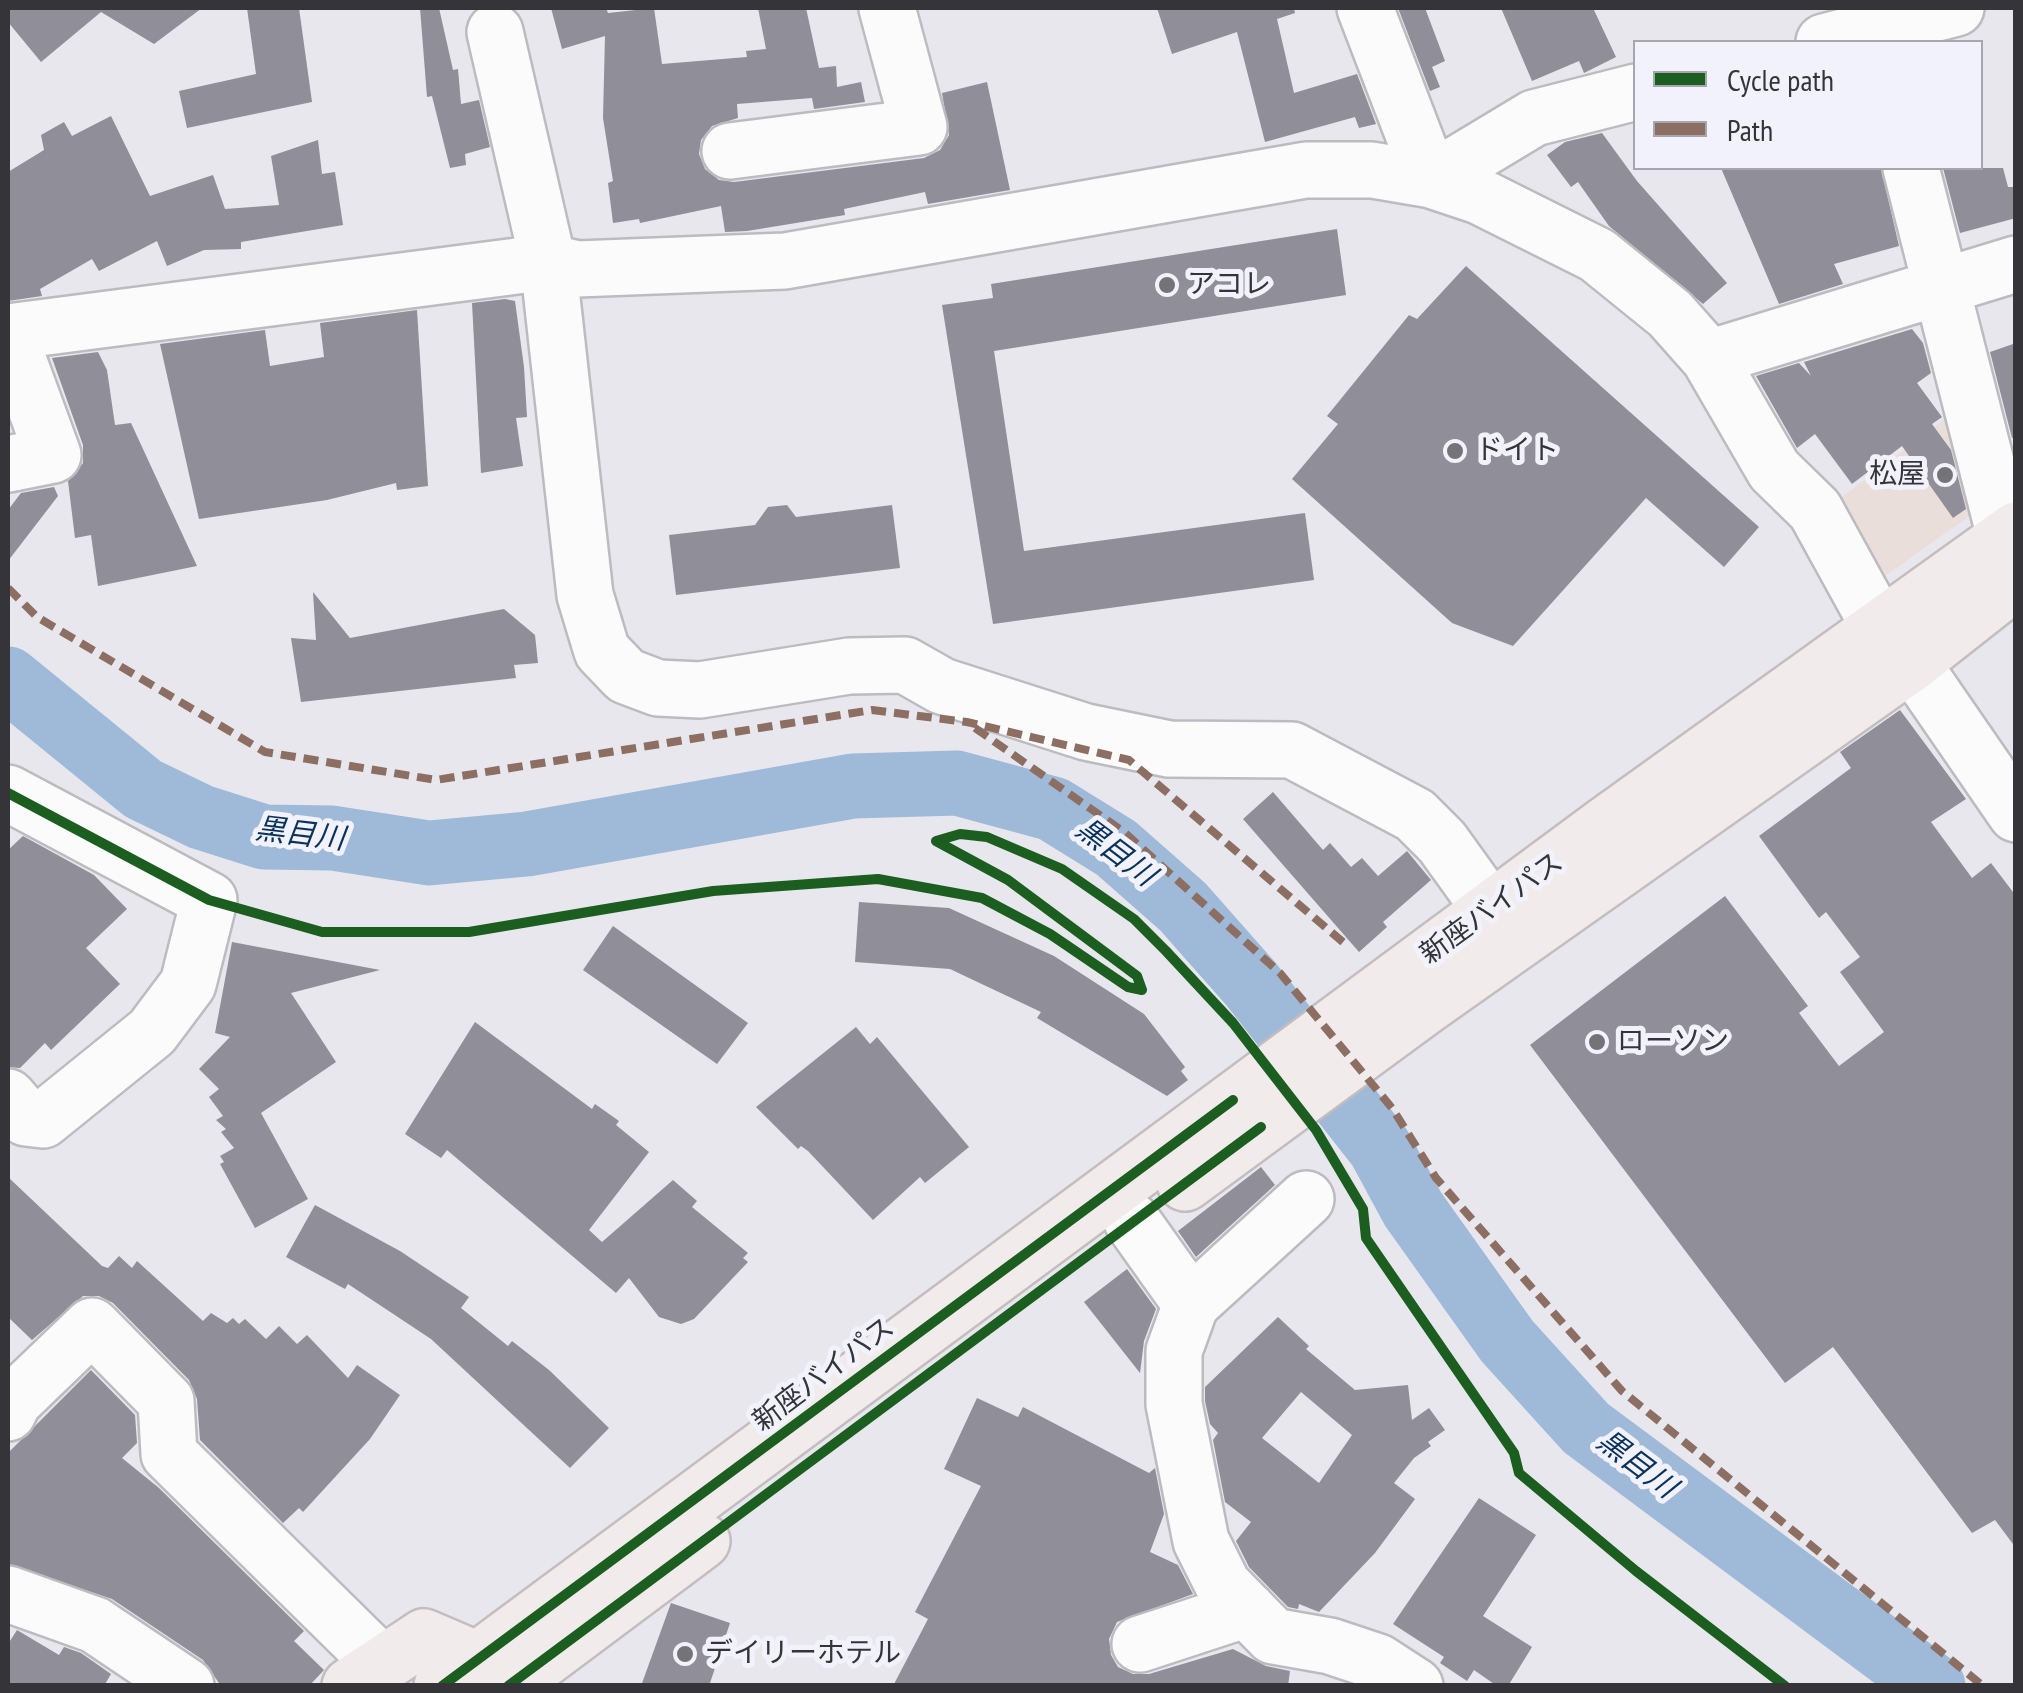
<!DOCTYPE html>
<meta charset="utf-8">
<style>
body{margin:0}
#map{position:relative;width:2023px;height:1693px;overflow:hidden;background:#e7e7ed;font-family:"PT Sans Narrow",sans-serif}
canvas{display:block}
.frame{position:absolute;inset:0;border:10px solid #353539;pointer-events:none}
.legend{position:absolute;left:1633px;top:40px;width:350px;height:130px;box-sizing:border-box;background:#f2f2fc;border:2px solid #a6a6ae;margin:0;padding:12px 18px;list-style:none;font-size:30px;color:#353539}
.legend li{display:flex;align-items:center;gap:20px;height:50px}
.legend b{width:50px;border:2px solid #a6a6ae}
</style>
<div id="map">
<canvas width="2023" height="1693"></canvas>
<div class="frame"></div>
<ul class="legend">
<li><b style="height:12px;background:#1b5e20"></b>Cycle path</li>
<li><b style="height:12px;background:#8d6e63"></b>Path</li>
</ul>
</div>
<script>
const ctx = document.querySelector('canvas').getContext('2d');
ctx.lineJoin = 'round';
function fill(path, color) {
  ctx.fillStyle = color;
  ctx.fill(path, 'evenodd');
}
function poly(rows) {
  const path = new Path2D();
  for (const r of rows) {
    path.moveTo(r[0], r[1]);
    for (let i = 2; i < r.length; i += 2) path.lineTo(r[i], r[i + 1]);
  }
  return path;
}
function trace(path, color, width, dash) {
  ctx.strokeStyle = color;
  ctx.lineWidth = width;
  ctx.lineCap = dash ? 'butt' : 'round';
  ctx.setLineDash(dash || []);
  ctx.stroke(path);
}
function write(font, color, halo, rows, align = 'center') {
  ctx.font = font + ' "PT Sans Narrow","Noto Sans JP",sans-serif';
  ctx.lineWidth = 10;
  ctx.setLineDash([]);
  ctx.textBaseline = 'middle';
  ctx.strokeStyle = halo;
  ctx.fillStyle = color;
  for (const [text, x, y, turn = 0] of rows) {
    ctx.save();
    ctx.translate(x, y);
    ctx.rotate((+turn || 0) * Math.PI / 180);
    ctx.textAlign = isNaN(turn) ? turn : align;
    if (halo) ctx.strokeText(text, 0, 0);
    ctx.fillText(text, 0, 0);
    ctx.restore();
  }
}
fill(poly([
 [1963,405,1989,502,1874,584,1834,503]
]), '#eadeda');
trace(poly([
 [8,679,143,789,201,817,264,837,332,838,429,853,527,844,853,786,957,783,1053,809,1116,848,1183,907,1251,984,1380,1148,1413,1209,1507,1341,1586,1428,1933,1686]
]), '#9fb9d8', 65);
fill(poly([
 [8,8,202,8,154,44,101,12,41,62,8,22],
 [247,8,299,8,312,102,187,128,179,91,256,74],
 [420,8,439,8,453,70,458,69,461,104,479,100,490,147,465,154,466,165,450,168,432,96,427,97],
 [551,8,606,8,608,13,654,8,662,64,747,57,746,51,766,49,758,8,806,8,819,68,836,66,837,87,861,82,865,102,814,109,812,98,737,104,738,118,712,126,701,140,699,154,705,169,719,180,734,182,924,158,940,150,949,135,942,93,987,82,1010,190,928,204,925,192,844,209,845,215,747,231,725,232,721,206,640,223,639,219,613,223,608,183,613,181,603,118,605,36,562,49],
 [1157,8,1294,8,1295,13,1277,19,1294,93,1357,74,1376,124,1359,128,1355,117,1265,142,1237,32,1172,54],
 [1398,8,1425,8,1445,61,1432,67,1440,87,1430,91],
 [1501,8,1593,8,1616,57,1584,73,1579,61,1532,81],
 [111,116,150,196,213,175,225,209,279,205,271,156,318,140,322,174,335,172,343,225,241,242,241,249,204,250,167,266,157,241,99,271,92,259,40,289,42,296,8,301,8,172,44,150,41,135,64,122,72,136],
 [1602,133,1637,181,1727,283,1703,304,1609,226,1578,182,1571,187,1547,155,1565,142],
 [1721,168,1881,168,1899,246,1834,264,1843,284,1779,304],
 [1943,168,2003,168,2008,187,2016,187,2016,218,1960,233],
 [1337,229,1346,295,994,351,1024,551,1305,513,1314,580,993,624,942,305,993,298,991,284],
 [1466,266,1759,527,1724,567,1646,498,1513,646,1452,623,1292,479,1338,424,1327,416,1409,315,1417,319],
 [505,299,515,301,524,367,527,417,516,418,523,466,481,473,472,303],
 [417,310,428,486,397,490,396,483,327,500,199,519,160,344,265,330,270,366,324,357,320,323],
 [1912,329,1923,343,1931,373,1917,383,1942,417,1932,424,1951,450,1966,509,1953,518,1902,446,1852,484,1815,434,1797,448,1756,376,1799,363,1811,376,1804,362],
 [2016,343,2016,437,2012,438,1990,352],
 [98,352,107,370,115,425,131,423,197,566,98,586,91,535,75,538,68,481,83,463,83,445,52,358],
 [54,487,58,496,8,561,8,510,21,493],
 [787,505,796,517,892,505,900,568,676,595,669,535,755,525,768,507],
 [313,592,350,638,504,609,535,635,538,663,514,665,516,678,301,702,291,638,316,640],
 [1900,710,1966,799,1931,822,1972,878,1991,863,2016,896,2016,1548,1995,1520,1972,1533,1833,1347,1785,1383,1530,1045,1725,896,1808,1006,1799,1013,1839,1066,1884,1032,1840,972,1860,957,1826,912,1819,918,1759,836,1851,768,1840,752],
 [1273,792,1323,850,1330,843,1351,867,1362,858,1378,876,1407,851,1431,880,1383,922,1387,927,1359,952,1243,819],
 [23,836,94,875,127,909,86,948,120,984,51,1050,45,1043,20,1068,8,1067,8,850],
 [859,902,949,908,1054,956,1144,1014,1185,1067,1181,1071,1188,1080,1167,1096,1037,1018,1041,1012,950,969,855,962],
 [613,926,748,1023,717,1064,583,970],
 [232,942,380,970,291,993,336,1062,261,1113,308,1199,255,1228,220,1164,224,1162,220,1156,234,1148,221,1132,226,1129,216,1120,223,1116,209,1097,219,1089,199,1069,230,1037,215,1033],
 [475,1022,592,1109,595,1104,619,1121,616,1125,649,1152,589,1230,602,1242,673,1180,697,1201,692,1207,748,1253,743,1258,748,1262,694,1319,681,1324,659,1317,629,1278,616,1293,447,1150,441,1158,405,1134],
 [856,1027,870,1044,877,1037,969,1147,925,1183,920,1177,873,1220,808,1151,801,1146,798,1149,756,1107],
 [1261,1167,1275,1185,1196,1257,1178,1231],
 [8,1177,102,1266,108,1268,119,1256,132,1268,137,1261,203,1321,211,1313,227,1323,233,1318,239,1324,245,1319,266,1339,279,1326,297,1344,307,1335,348,1378,357,1365,400,1395,370,1439,303,1512,299,1508,283,1523,200,1440,197,1399,189,1380,113,1303,99,1296,83,1296,32,1340,8,1317],
 [315,1205,400,1251,469,1297,461,1308,508,1346,512,1341,549,1370,609,1428,570,1468,431,1339,348,1284,345,1289,286,1257],
 [1127,1269,1156,1309,1144,1341,1140,1373,1084,1302],
 [1278,1317,1309,1346,1306,1349,1355,1390,1408,1385,1412,1420,1429,1408,1445,1430,1428,1442,1431,1446,1414,1458,1394,1483,1415,1499,1375,1553,1319,1612,1299,1604,1298,1609,1288,1607,1249,1567,1236,1541,1251,1522,1225,1502,1213,1440,1218,1433,1210,1424,1205,1401,1205,1387],
 [1301,1392,1352,1435,1319,1483,1262,1438],
 [91,1370,135,1415,137,1443,122,1458,159,1488,304,1631,294,1641,324,1670,309,1686,221,1686,203,1660,112,1599,8,1564,8,1453],
 [977,1398,1018,1417,1023,1407,1149,1473,1155,1468,1164,1514,1150,1552,1178,1565,1193,1594,1117,1622,1109,1639,1111,1655,1118,1667,1133,1674,1149,1674,1233,1649,1266,1666,1290,1671,1288,1686,893,1686,928,1619,915,1612,981,1486,944,1469],
 [1479,1498,1536,1535,1483,1616,1532,1647,1508,1686,1497,1686,1474,1670,1467,1681,1440,1663,1444,1657,1393,1624],
 [671,1603,730,1623,709,1686,641,1686],
 [17,1630,59,1655,64,1647,81,1653,111,1674,104,1686,8,1686,8,1644]
]), '#8f8e99');
const minor = poly([
 [1365,8,1431,180,1534,118,1636,92],
 [495,32,548,262,585,595,602,651,626,676,658,688,700,690,849,666,905,665,942,686,1086,732,1169,749,1292,750,1415,815,1442,842,1491,910],
 [1824,42,1956,8],
 [730,151,919,127,887,8],
 [1911,168,2005,537,2016,558],
 [8,332,548,262,577,269,785,261,1306,170,1372,170,1431,180,1479,196,1597,255,1670,314,1709,358,1774,470,1815,510,1881,630,1912,663,2016,814],
 [8,332,53,455,8,464],
 [1709,358,2016,264],
 [8,793,209,900,188,984,152,1032,43,1120,26,1118,8,1097],
 [1132,1221,1191,1304,1174,1351,1174,1404,1201,1541,1223,1585,1273,1636,1330,1646,1378,1662,1415,1686],
 [1191,1304,1306,1199],
 [8,1413,14,1401,92,1326,166,1401,169,1454,381,1663],
 [8,1594,95,1625,186,1686],
 [1140,1644,1247,1609]
]);
const highway = poly([
 [1185,1183,1426,1006,1912,663,2016,581],
 [350,1686,424,1637,478,1660],
 [442,1686,1605,825,2016,530],
 [508,1686,702,1541]
]);
trace(minor, '#bcbcc0', 60);
trace(highway, '#c4bdbf', 60);
trace(minor, '#fbfbfc', 55);
trace(highway, '#f2ebec', 55);
trace(poly([
 [8,588,37,617,265,752,436,780,872,710,967,722,1129,760,1344,943],
 [975,728,1124,832,1280,973,1392,1108,1436,1178,1622,1391,1983,1686]
]), '#8d6e63', 8, [15, 8]);
trace(poly([
 [8,793,209,900,322,932,469,932,713,891,878,879,982,898,1050,934,1128,987,1142,990,1137,976,1008,880,936,841,960,834,987,837,1062,869,1134,919,1166,951,1233,1023,1316,1130,1363,1209,1366,1238,1514,1453,1519,1473,1636,1571,1785,1686],
 [442,1686,1233,1100],
 [508,1686,1261,1127]
]), '#1b5e20', 10);
for (const [x, y, r, color] of [
 [1167,285,10,"#737378"],
 [1455,451,10,"#737378"],
 [1945,475,10,"#737378"],
 [1597,1042,10,"#737378"],
 [685,1654,10,"#737378"]
]) {
  const dot = new Path2D();
  dot.arc(x, y, r, 0, 2 * Math.PI);
  ctx.fillStyle = color;
  ctx.fill(dot);
  trace(dot, '#f2f2fc', 4);
}
write('28px', '#353539', '#f2f2fc', [
 ["アコレ",1187,285],
 ["ドイト",1475,451],
 ["松屋",1925,475,"right"],
 ["ローソン",1617,1042],
 ["デイリーホテル",705,1654]
], 'left');
write('28px', '#353539', '#f2f2fc', [
 ["新座バイパス",1492,909,-36],
 ["新座バイパス",824,1375,-37]
]);
write('italic 30px', '#0b335a', '#f2f2fc', [
 ["黒目川",300,835,7],
 ["黒目川",1115,853,37],
 ["黒目川",1636,1465,37]
]);
</script>
